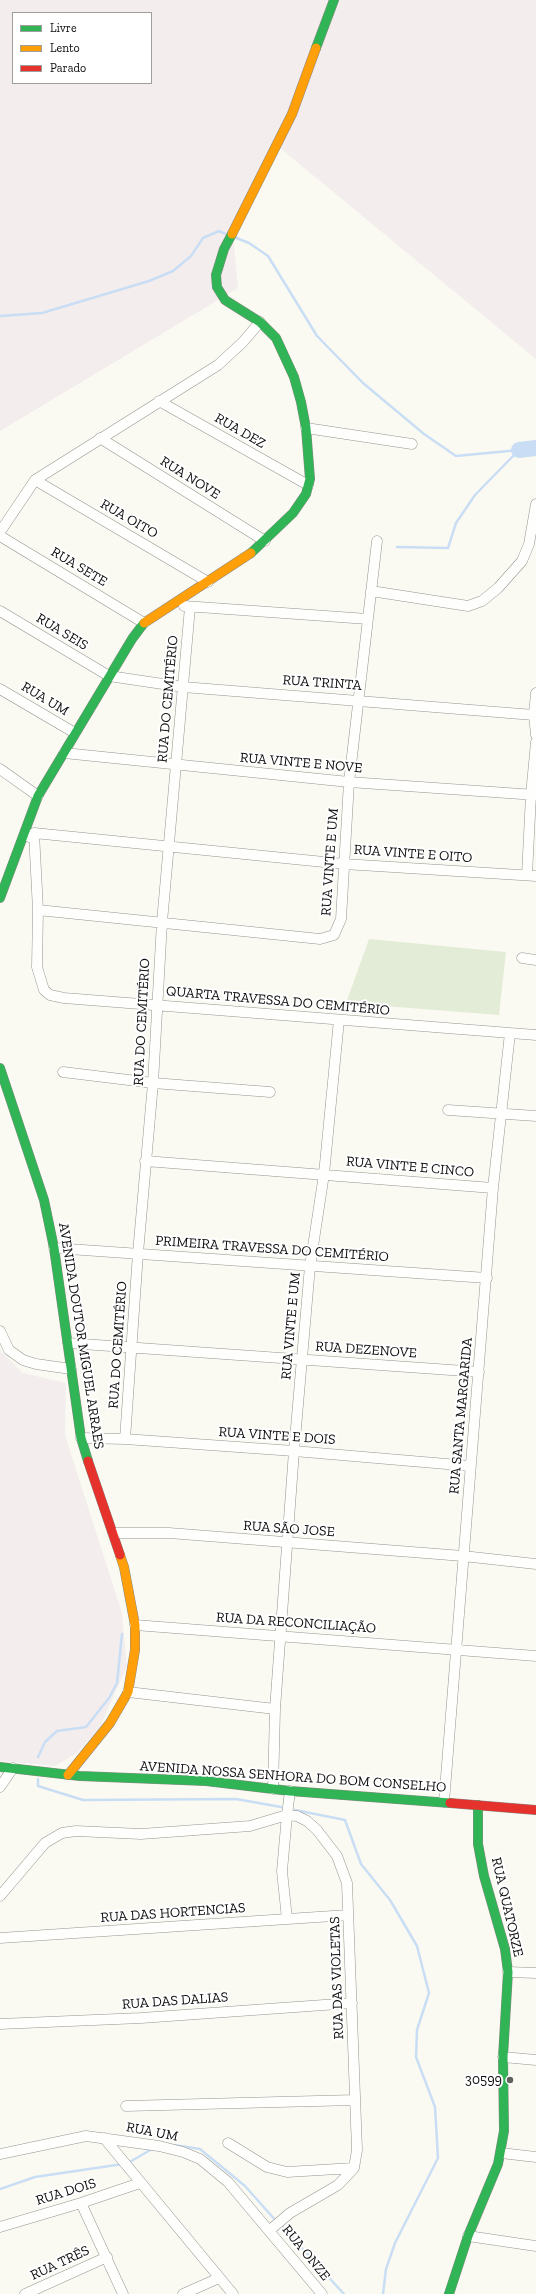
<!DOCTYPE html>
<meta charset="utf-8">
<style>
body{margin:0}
#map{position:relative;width:536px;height:2294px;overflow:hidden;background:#fbfaf2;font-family:"Zilla Slab",serif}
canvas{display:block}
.legend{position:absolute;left:12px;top:12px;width:140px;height:72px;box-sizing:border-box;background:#fff;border:1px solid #9e9e9e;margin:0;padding:5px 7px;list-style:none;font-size:12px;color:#0d0d0d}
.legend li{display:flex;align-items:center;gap:8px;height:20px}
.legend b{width:20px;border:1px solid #9e9e9e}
</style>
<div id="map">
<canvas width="536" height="2294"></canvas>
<ul class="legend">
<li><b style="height:5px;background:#30b455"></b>Livre</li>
<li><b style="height:5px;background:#ff9f0a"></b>Lento</li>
<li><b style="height:5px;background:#e5322d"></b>Parado</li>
</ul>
</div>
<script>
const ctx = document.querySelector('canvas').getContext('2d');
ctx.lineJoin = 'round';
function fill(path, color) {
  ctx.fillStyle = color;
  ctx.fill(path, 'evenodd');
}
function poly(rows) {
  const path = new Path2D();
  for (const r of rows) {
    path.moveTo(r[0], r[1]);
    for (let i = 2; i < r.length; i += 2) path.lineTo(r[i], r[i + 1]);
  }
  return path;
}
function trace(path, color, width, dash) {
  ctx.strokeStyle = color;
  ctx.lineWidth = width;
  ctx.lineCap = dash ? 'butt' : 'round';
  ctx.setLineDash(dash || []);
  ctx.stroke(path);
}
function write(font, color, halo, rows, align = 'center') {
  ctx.font = font + ' "Zilla Slab",serif';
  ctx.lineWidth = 4;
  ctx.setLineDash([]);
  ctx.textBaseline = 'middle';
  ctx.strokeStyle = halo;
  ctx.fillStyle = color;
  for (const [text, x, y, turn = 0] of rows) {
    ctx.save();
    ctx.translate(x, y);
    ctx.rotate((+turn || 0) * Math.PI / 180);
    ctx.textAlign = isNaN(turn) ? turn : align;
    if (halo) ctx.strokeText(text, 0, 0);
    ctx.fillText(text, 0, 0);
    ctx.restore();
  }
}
fill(poly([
 [0,0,536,0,536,359,275,144,233,232,238,288,0,431],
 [13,13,151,13,151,83,13,83],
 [0,1350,23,1373,66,1383,65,1435,122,1613,127,1666,100,1727,77,1753,55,1766,0,1761]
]), '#f3edee');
fill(poly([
 [369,939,506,952,499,1015,346,1003]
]), '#e3ecd6');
trace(poly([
 [234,237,249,243,268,256,317,336,363,383,424,434,456,456,519,450],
 [0,316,42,313,149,281,173,271,191,256,203,238,219,231,226,234],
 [397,547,448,548,456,523,475,495,518,451],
 [38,1757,45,1742,57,1731,86,1727,109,1698,117,1683,122,1634],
 [38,1779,38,1786,83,1800,236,1799,281,1807],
 [295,1810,345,1820,361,1864,390,1900,417,1946,429,1993,417,2030,416,2057,435,2107,438,2158,395,2243,386,2269,383,2294],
 [174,2145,200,2149,245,2186,277,2222],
 [128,2163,152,2149],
 [0,2189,35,2177,123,2164],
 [281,2225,344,2294]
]), '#c9def4', 2.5);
trace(poly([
 [519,450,536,448]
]), '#c9def4', 16);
const street = poly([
 [159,401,308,485],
 [306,428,412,444],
 [100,438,265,541],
 [35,480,208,582],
 [0,532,35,480,218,365,243,342,260,322],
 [0,536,144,623],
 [371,591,468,606,482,601,498,588,522,561,529,544,536,504],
 [184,606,368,619],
 [0,611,109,676,183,687,534,715],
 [0,689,75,733],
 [536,693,534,715,536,735],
 [64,753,349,782,536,795],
 [0,769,38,796],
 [34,833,38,910,37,967,44,990,50,995,64,998,536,1035],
 [29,837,34,833,344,864,536,876],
 [527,875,531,795,536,742],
 [38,910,320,939,334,935,341,919,349,782,377,541],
 [522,958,536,960],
 [63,1072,153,1083,270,1092],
 [448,1110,536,1116],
 [145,1161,493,1188],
 [54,1248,487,1278],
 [0,1331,9,1350,23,1360,36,1364,71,1369],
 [68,1343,479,1372],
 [81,1438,125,1439,294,1451,470,1466],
 [125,1439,138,1253,153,1083,162,922,190,607],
 [113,1533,169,1533,463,1556,536,1564],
 [135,1625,536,1656],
 [128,1692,275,1709],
 [0,1787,13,1768],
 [273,1789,275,1709,294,1451,310,1266,324,1174,339,1020],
 [444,1802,493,1188,510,1033],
 [0,1896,45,1843,62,1833,76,1831,141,1834,250,1826,287,1815,290,1791],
 [0,1938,348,1915],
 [508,1972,536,1973],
 [0,2024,141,2018,352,2003],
 [503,2057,536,2060],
 [126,2106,355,2100],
 [104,2138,233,2294],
 [228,2143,267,2167,287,2172,354,2168],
 [501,2153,536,2157],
 [0,2154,86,2136,159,2146,183,2152,200,2159,228,2182,322,2294],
 [81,2203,123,2294],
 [0,2227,81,2203,140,2183],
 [270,2230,290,2213,338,2185,354,2168,357,2150,347,1883,337,1856,317,1830,307,1821,297,1816,287,1815,282,1871,287,1919],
 [468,2236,536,2246],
 [25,2294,107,2257],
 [183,2294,219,2278]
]);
const fast = poly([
 [316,48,334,0],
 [232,234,224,249,216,275,217,287,225,300,260,322,276,338,294,377,301,402,306,428,310,479,306,494,293,513,251,553],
 [0,898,38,796,132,639,144,623],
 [0,1068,44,1200,54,1248,81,1438,88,1461],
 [0,1767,80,1776,206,1781,290,1791,450,1803],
 [449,2294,468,2236,498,2164,504,2131,503,2057,508,1972,505,1949,484,1876,478,1844,478,1805]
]);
const slow = poly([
 [232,234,292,114,316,48],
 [144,623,251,553],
 [68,1775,110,1723,128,1692,135,1650,135,1625,124,1567,120,1555]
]);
const jam = poly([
 [88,1461,120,1555],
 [450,1803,536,1810]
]);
trace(street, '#949490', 11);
trace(fast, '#8b8a87', 10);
trace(slow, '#8b8a87', 10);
trace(jam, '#8b8a87', 10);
trace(street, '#fefefd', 10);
trace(fast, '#30b455', 9);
trace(slow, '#ff9f0a', 9);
trace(jam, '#e5322d', 9);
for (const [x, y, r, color] of [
 [510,2080,4,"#60605d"]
]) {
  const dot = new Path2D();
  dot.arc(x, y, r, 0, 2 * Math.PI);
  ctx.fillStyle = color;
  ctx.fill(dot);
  trace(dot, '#fff', 1.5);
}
write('14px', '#0d0d0d', '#fff', [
 ["RUA DEZ",240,431,30],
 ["RUA NOVE",190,478,32],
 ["RUA OITO",129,519,30],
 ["RUA SETE",79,567,31],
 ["RUA SEIS",62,632,31],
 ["RUA TRINTA",322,683,4],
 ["RUA UM",45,699,31],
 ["RUA DO CEMITÉRIO",168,699,-85],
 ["RUA VINTE E NOVE",301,763,5],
 ["RUA VINTE E OITO",413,854,4],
 ["RUA VINTE E UM",330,862,-86],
 ["QUARTA TRAVESSA DO CEMITÉRIO",278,1001,5],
 ["RUA DO CEMITÉRIO",142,1022,-87],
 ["RUA VINTE E CINCO",410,1167,5],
 ["PRIMEIRA TRAVESSA DO CEMITÉRIO",272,1249,4],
 ["RUA VINTE E UM",291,1326,-85],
 ["AVENIDA DOUTOR MIGUEL ARRAES",81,1336,81],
 ["RUA DO CEMITÉRIO",118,1345,-86],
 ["RUA DEZENOVE",366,1350,4],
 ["RUA SANTA MARGARIDA",461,1416,-85],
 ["RUA VINTE E DOIS",277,1436,4],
 ["RUA SÃO JOSE",289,1529,4],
 ["RUA DA RECONCILIAÇÃO",296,1623,4],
 ["AVENIDA NOSSA SENHORA DO BOM CONSELHO",293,1777,4],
 ["RUA QUATORZE",507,1907,77],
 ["RUA DAS HORTENCIAS",173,1913,-4],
 ["RUA DAS VIOLETAS",337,1978,-92],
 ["RUA DAS DALIAS",175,2001,-4],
 ["RUA UM",152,2132,11],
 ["RUA DOIS",66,2192,-17],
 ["RUA ONZE",306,2253,51],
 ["RUA TRÊS",60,2263,-25]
]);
write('14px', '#0d0d0d', '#fff', [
 ["30599",502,2080]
], 'right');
</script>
